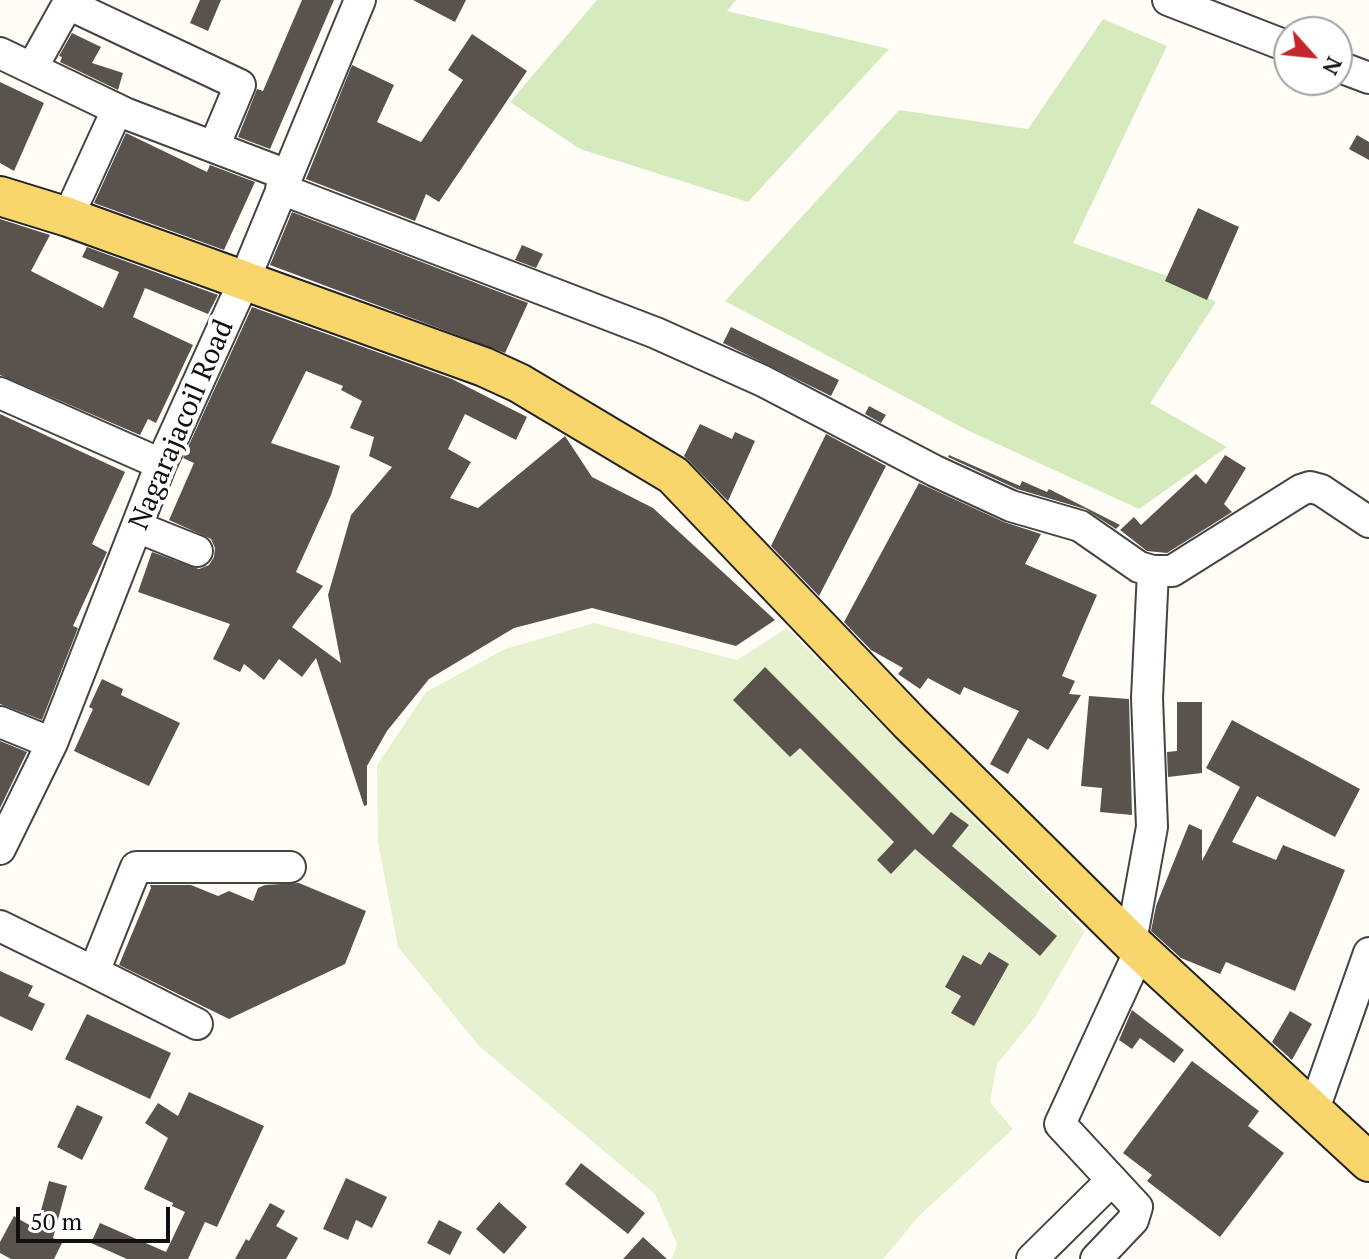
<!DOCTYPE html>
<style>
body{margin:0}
#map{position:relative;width:1369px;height:1259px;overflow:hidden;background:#fffdf5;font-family:"PT Serif",serif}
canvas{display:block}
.north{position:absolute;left:1273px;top:16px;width:80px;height:80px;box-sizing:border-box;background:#fff;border:2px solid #a0a0a0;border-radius:50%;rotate:117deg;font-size:22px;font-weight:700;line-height:32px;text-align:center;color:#111}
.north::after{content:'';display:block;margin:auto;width:28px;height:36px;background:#c4262e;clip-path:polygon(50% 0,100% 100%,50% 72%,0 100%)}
.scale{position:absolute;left:16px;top:1207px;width:154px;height:36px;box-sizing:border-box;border:4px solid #111;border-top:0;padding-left:10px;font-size:24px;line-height:28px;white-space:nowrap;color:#111;-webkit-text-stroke:6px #fff;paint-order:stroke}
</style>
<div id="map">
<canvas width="1369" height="1259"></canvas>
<div class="north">N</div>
<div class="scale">50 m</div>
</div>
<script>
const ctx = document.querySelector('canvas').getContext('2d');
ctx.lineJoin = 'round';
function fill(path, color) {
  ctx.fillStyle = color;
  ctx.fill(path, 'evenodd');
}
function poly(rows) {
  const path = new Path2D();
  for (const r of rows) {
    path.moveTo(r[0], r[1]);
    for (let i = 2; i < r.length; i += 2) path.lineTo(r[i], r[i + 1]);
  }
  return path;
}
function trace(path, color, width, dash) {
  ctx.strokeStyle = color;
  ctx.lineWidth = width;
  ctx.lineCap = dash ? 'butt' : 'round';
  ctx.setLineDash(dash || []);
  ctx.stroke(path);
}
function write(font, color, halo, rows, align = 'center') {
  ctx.font = font + ' "PT Serif",serif';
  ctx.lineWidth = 8;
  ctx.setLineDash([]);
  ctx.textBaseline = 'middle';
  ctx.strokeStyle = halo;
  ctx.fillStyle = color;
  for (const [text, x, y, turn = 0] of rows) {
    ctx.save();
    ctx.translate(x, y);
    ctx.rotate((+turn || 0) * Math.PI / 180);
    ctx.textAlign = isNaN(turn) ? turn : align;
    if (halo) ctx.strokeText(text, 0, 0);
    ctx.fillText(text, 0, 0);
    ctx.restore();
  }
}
fill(poly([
 [597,0,736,0,727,11,889,49,748,202,580,149,510,102],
 [1103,19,1167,46,1073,243,1170,277,1216,302,1150,403,1227,447,1139,509,967,430,725,301,899,110,1028,129]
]), '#d5ebbd');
fill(poly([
 [594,623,737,660,787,628,1085,931,1035,1017,997,1064,990,1102,1013,1129,919,1216,883,1259,672,1259,677,1244,655,1194,479,1046,398,947,378,843,377,765,426,692,505,649]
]), '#e6f2cf');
fill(poly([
 [200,0,221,0,208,31,190,23],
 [302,0,334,0,270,149,238,137,257,89,263,91],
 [413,0,466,0,455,22],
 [72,33,101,47,92,63,123,73,118,90,60,62,62,57,59,56],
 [472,34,527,71,439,202,426,194,415,221,306,179,352,65,394,85,377,122,421,142,463,80,448,70],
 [0,82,44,103,14,171,0,163],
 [126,133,207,172,210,165,255,182,224,250,94,203],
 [1357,135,1369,142,1369,160,1349,149],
 [1198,208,1239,227,1207,300,1165,281],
 [292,212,528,303,505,353,270,265],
 [0,219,50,235,31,271,103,308,119,272,82,257,87,247,218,295,208,314,145,288,133,317,193,345,156,423,148,419,140,435,0,375],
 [522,245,543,254,536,268,515,260],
 [252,307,452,379,527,417,516,440,465,414,448,449,471,462,450,498,478,508,565,436,592,477,653,508,775,620,736,646,592,608,514,628,429,679,387,731,367,766,367,805,364,806,316,658,302,677,279,659,264,680,244,664,240,672,213,659,230,624,138,592,152,552,199,569,209,565,214,557,215,548,211,539,169,520,194,463,183,458],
 [306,371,343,386,341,390,362,401,350,428,374,437,369,456,392,467,351,515,328,595,341,663,292,627,323,586,296,572,331,495,340,466,271,443],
 [731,327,839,380,831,396,723,343],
 [869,406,886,415,881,423,865,414],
 [0,414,125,472,92,544,107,552,73,626,78,628,42,720,0,704],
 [700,424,732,439,735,432,755,441,728,501,684,456],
 [826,434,886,466,819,596,771,546],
 [949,455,1020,486,1022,481,1047,492,1049,489,1120,525,1116,529,1085,509,1017,489,948,457],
 [1225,455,1246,468,1224,504,1232,512,1167,553,1147,551,1120,530,1134,517,1141,525,1196,474,1206,484],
 [919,483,1004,522,1041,534,1025,564,1097,595,1062,676,1075,681,1069,694,1081,695,1048,750,1028,738,1008,774,990,764,1019,711,964,687,960,695,928,678,920,689,898,674,903,668,871,650,844,622],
 [765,667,933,835,951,812,969,825,952,846,1057,936,1040,956,915,849,891,874,877,860,894,842,800,748,790,757,733,700],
 [102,679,123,689,121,695,180,723,149,786,74,751,93,709,89,707],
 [1089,696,1129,699,1132,815,1100,812,1102,788,1081,786],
 [1177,702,1202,702,1202,773,1168,777,1167,752,1177,751],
 [1232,720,1360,789,1335,837,1257,796,1232,842,1276,860,1283,845,1345,870,1295,991,1226,962,1220,974,1181,958,1151,931,1156,906,1189,824,1202,830,1202,861,1240,787,1206,768],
 [0,741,27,752,0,808],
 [299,883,366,911,345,964,229,1019,119,965,151,888,150,885,191,885,218,896,229,891,253,901,258,888,265,885],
 [989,952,1009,964,974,1026,951,1013,961,996,945,987,963,955,981,965],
 [0,971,33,986,28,996,45,1004,32,1031,0,1016],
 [1132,1010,1184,1050,1174,1063,1140,1038,1132,1049,1119,1040],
 [1290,1011,1312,1024,1292,1060,1272,1042],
 [87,1014,171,1053,150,1099,65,1059],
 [1192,1061,1259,1111,1248,1126,1284,1153,1220,1237,1147,1181,1152,1175,1123,1153],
 [189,1092,264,1126,217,1227,205,1222,188,1259,127,1259,91,1243,100,1223,166,1252,185,1212,172,1206,173,1203,144,1189,168,1138,145,1123,158,1103,178,1116],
 [77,1105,103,1117,82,1160,57,1147],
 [581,1163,645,1213,628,1234,565,1184],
 [346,1178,387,1197,372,1228,356,1220,348,1240,323,1229],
 [49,1181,67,1186,53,1238,62,1243,54,1259,11,1259,0,1253,0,1242,14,1216,36,1229],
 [499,1202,527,1227,504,1254,476,1229],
 [270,1203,285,1211,276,1226,298,1238,286,1259,235,1259,246,1239,249,1241],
 [439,1220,462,1232,450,1255,427,1243],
 [643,1237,667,1259,623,1259]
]), '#5a524d');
const minor = poly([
 [1168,0,1289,47],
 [68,4,240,85,214,147],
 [0,53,127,114,287,175],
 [1337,66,1369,78],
 [32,68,70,0],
 [281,189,656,333,763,381,935,471,1011,506,1080,526,1139,567,1153,571,1172,571,1301,490,1310,487,1321,490,1369,522],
 [68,217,117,110],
 [0,393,161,464],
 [137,527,197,551],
 [0,722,52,743],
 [0,849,52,743,161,464,244,281,360,0],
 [0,926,94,972,136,867,290,867],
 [1131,942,1152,827,1147,698,1153,571],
 [94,972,197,1024],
 [1314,1109,1369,953],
 [1032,1259,1112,1180],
 [1096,1259,1133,1220,1137,1207,1060,1124,1140,950]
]);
const major = poly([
 [0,196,68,217,484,367,519,383,673,475,910,723,1131,942,1369,1162]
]);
trace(minor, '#444', 34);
trace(major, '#222', 42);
trace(minor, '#fff', 30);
trace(major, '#f9d66b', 38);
write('28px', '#111', '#fff', [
 ["Nagarajacoil Road",182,425,-67]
]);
</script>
